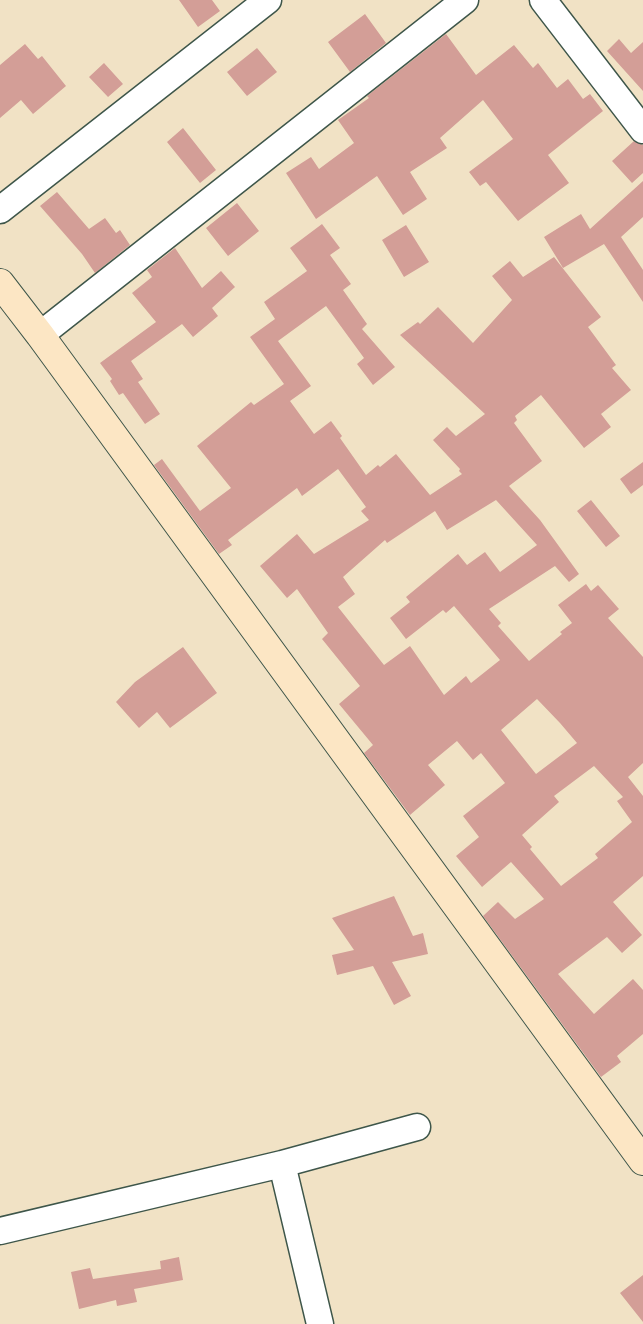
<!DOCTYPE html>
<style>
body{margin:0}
canvas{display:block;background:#f1e2c5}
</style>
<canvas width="643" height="1324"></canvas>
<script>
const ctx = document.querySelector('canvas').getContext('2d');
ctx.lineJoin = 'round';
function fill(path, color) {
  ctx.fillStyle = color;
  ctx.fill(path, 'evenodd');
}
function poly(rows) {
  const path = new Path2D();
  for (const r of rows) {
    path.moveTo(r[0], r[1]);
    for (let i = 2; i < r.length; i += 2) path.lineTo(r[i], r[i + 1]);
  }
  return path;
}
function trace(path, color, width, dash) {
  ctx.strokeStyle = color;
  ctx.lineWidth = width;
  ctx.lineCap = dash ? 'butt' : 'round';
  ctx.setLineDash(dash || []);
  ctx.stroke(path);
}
fill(poly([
 [179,0,212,0,220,11,198,27],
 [365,14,386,43,350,72,328,42],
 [446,34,476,75,514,45,533,68,538,63,557,88,568,79,583,99,590,94,603,111,548,155,569,183,518,221,486,182,480,186,469,172,513,139,483,100,440,138,447,148,410,172,427,199,403,215,377,176,316,219,286,173,311,157,319,169,354,143,338,120,369,98,367,96],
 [619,39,631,53,643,42,643,91,607,51],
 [25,44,38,59,42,56,66,86,33,114,21,100,0,118,0,65],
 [257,48,277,72,247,96,227,72],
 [104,63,123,84,108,97,89,77],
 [183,128,216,170,200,183,167,142],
 [634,141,643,145,643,173,632,183,612,161],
 [643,181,643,217,621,237,643,270,643,302,604,244,563,268,544,237,581,214,590,229],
 [57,192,89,229,105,218,116,233,120,230,130,245,95,273,82,254,40,206],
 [237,203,259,231,228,256,206,228],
 [322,224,340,248,330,255,351,284,343,290,367,324,362,329,395,367,373,385,357,364,364,358,326,306,278,341,311,386,290,401,314,434,331,421,342,436,340,438,366,475,378,465,380,467,396,454,430,495,462,474,459,471,460,469,433,440,447,427,456,436,485,414,400,335,418,322,420,324,438,307,473,343,512,300,492,276,510,261,523,277,554,257,601,317,588,327,616,365,612,368,631,390,601,414,611,427,584,448,541,395,515,416,517,420,514,423,542,461,509,486,540,520,579,574,569,582,555,566,489,609,501,623,498,626,529,661,562,634,560,632,572,623,558,605,586,584,591,591,598,585,619,609,608,618,643,657,643,763,628,777,643,796,643,876,613,902,642,935,622,953,607,937,558,974,594,1014,633,979,643,990,643,1034,617,1056,621,1062,601,1077,483,916,498,902,515,919,544,899,511,862,482,887,456,856,479,837,463,816,505,783,481,753,473,760,457,741,428,765,445,785,410,815,364,753,373,745,339,704,360,686,322,639,328,633,297,589,287,598,260,566,297,534,314,554,369,520,361,511,366,507,338,469,302,496,297,488,228,540,232,545,219,554,154,465,162,459,200,511,231,488,197,446,251,402,254,405,284,384,250,337,275,319,264,302,307,271,290,248],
 [496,500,537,545,500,572,485,552,467,565,458,554,406,597,410,602,390,618,406,639,443,610,446,613,454,606,500,660,471,683,466,676,444,695,410,646,384,665,338,607,355,594,343,577,385,540,387,543,435,511,447,530],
 [537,699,560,723,577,743,536,774,501,730],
 [594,766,623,797,617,801,632,822,595,854,598,858,561,886,530,849,532,847,522,835,559,802,554,796],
 [406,225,429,262,404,277,382,240],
 [175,248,202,288,221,271,235,287,212,308,218,316,193,337,182,324,131,361,143,379,138,382,160,414,145,424,123,393,119,395,110,381,112,379,100,363,156,322,132,293,152,277,147,270],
 [643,462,643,485,631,494,620,479],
 [591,500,620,536,606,547,577,511],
 [183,647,217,693,170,728,157,712,139,728,116,702,135,682],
 [394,896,413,936,423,933,428,954,392,962,411,996,394,1005,373,966,337,975,332,955,354,950,332,918],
 [179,1257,183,1280,134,1289,137,1302,117,1306,116,1300,79,1309,71,1272,90,1268,93,1279,161,1269,160,1261],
 [643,1275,643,1322,620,1293]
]), '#d39e97');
const street = poly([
 [543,0,643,130],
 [0,210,268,0],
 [40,335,465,0],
 [282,1164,320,1324],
 [0,1231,282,1164,417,1127]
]);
const secondary = poly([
 [0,283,40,335,643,1161]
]);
trace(street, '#3e564a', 29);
trace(secondary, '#3e564a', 30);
trace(street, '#fff', 26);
trace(secondary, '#fce6c4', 28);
</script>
